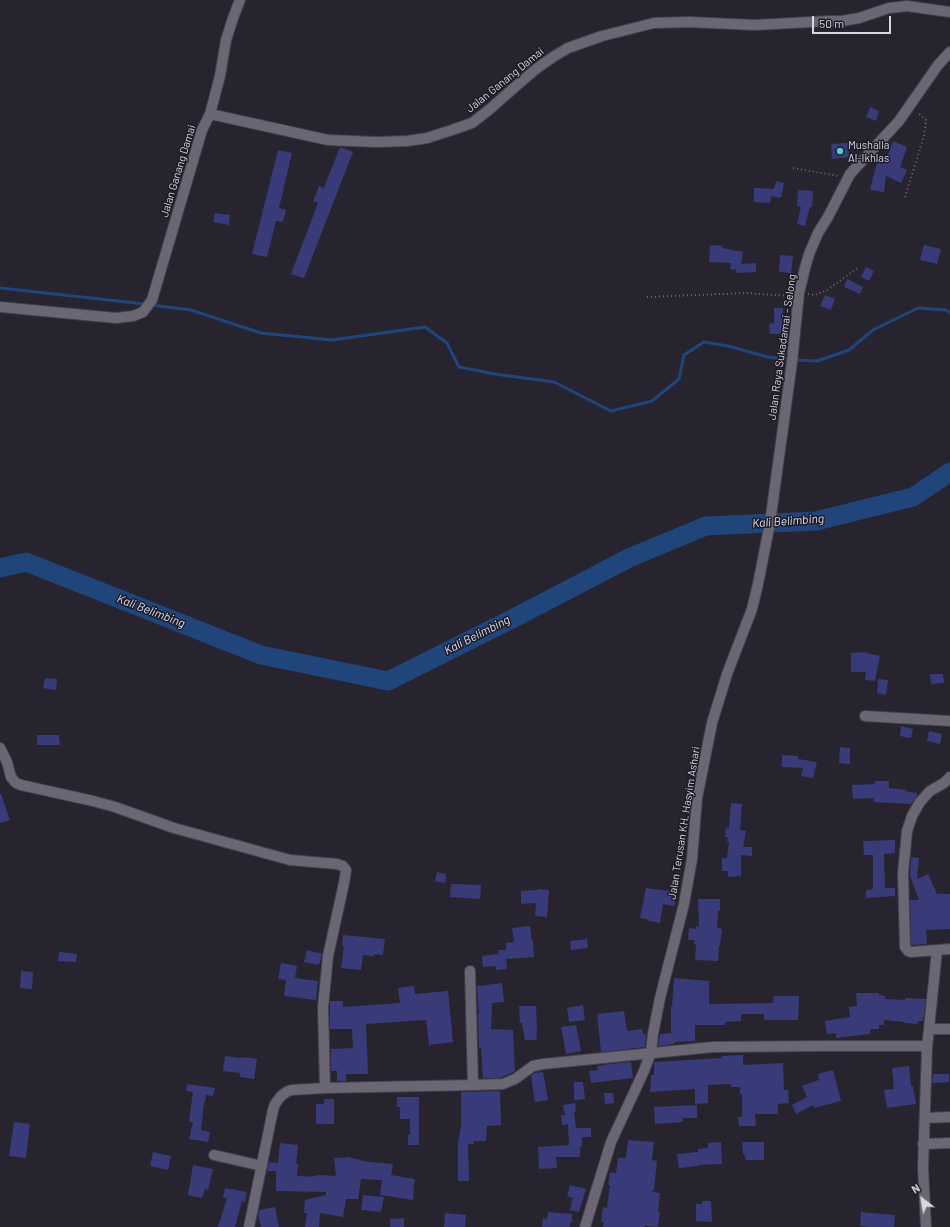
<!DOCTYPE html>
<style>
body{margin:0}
#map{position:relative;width:950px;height:1227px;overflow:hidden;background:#272430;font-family:Barlow,sans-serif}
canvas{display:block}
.north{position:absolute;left:902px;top:1179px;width:40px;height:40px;-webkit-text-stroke:3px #1e1a26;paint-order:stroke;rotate:329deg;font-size:11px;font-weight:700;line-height:16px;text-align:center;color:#d8d6de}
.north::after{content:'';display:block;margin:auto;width:14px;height:18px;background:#d8d6de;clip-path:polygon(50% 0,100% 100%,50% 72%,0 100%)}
.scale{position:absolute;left:812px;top:16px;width:79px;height:18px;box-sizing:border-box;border:2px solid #d8d6de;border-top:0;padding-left:5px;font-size:12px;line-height:14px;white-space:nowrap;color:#d8d6de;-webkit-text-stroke:3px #1e1a26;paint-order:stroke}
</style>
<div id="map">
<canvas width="950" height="1227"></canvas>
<div class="north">N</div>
<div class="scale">50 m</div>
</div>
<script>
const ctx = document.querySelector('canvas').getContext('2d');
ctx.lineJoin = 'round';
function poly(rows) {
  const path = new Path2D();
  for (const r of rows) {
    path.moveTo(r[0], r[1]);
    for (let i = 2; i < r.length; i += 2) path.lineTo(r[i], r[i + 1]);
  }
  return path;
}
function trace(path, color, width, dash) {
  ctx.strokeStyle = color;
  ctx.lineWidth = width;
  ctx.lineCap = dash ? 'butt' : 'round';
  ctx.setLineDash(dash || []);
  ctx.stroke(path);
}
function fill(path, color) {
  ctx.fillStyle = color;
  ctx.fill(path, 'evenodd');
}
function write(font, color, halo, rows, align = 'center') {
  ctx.font = font + ' Barlow,sans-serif';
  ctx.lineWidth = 3;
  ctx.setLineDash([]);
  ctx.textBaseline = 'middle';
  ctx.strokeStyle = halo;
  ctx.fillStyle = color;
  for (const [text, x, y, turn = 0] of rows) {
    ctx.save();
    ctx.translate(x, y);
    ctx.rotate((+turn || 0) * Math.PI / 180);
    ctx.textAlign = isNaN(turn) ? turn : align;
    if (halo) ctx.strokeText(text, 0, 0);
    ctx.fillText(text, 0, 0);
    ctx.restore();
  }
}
trace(poly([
 [0,288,145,304],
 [151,305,191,310,261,333,332,340,425,327,447,343,459,367,495,374,554,382,611,411,652,401,679,379,684,355,704,342,728,346,768,357,792,360,817,361,849,350,873,330,918,308,946,310,950,313]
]), '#1f457a', 3);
trace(poly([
 [0,568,26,562,261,655,388,681,512,619,631,557,706,526,816,521,913,497,950,472]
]), '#1f457a', 19);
fill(poly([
 [870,107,879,111,876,121,866,117],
 [893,141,907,147,900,167,907,170,901,183,886,176,884,192,870,190,872,181,878,159,885,162],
 [848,143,849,157,832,159,831,144],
 [340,147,353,152,304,278,291,274,318,203,313,201,319,186,324,188],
 [278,150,292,153,279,208,286,210,283,222,276,221,267,257,252,254],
 [776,181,784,183,781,198,771,196,770,203,754,202,754,188,774,189],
 [798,190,813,191,812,207,810,207,805,226,797,224,801,207,797,206],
 [215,213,230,215,229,225,213,222],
 [710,245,723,246,722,248,743,252,741,264,756,263,756,272,736,273,736,270,730,269,731,263,709,262],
 [924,245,941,249,937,264,920,260],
 [780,255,793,256,791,273,779,272],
 [866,267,874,271,869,281,861,277],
 [847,279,863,287,860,294,844,287],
 [825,295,835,299,831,310,820,306],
 [774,308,783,308,782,323,787,323,787,334,770,334,769,324,774,323],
 [866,652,866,653,880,656,875,681,865,680,866,672,851,672,851,653],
 [930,674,943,674,944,683,931,684],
 [45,678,57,679,56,690,43,688],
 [878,679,888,680,886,695,877,693],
 [901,726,913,729,911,738,900,736],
 [929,731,942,734,940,744,927,741],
 [37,735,59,735,60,745,37,745],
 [840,747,850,748,850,764,839,763],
 [782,755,798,756,798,759,817,762,813,778,801,776,803,768,782,767],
 [875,781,889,781,889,788,906,790,905,791,917,793,917,796,911,804,874,802,874,798,853,799,852,785,875,784],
 [0,794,1,794,10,820,0,823],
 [731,803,742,804,740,830,746,831,743,847,752,847,752,856,741,855,741,876,728,877,728,871,722,871,722,858,727,858,729,842,727,842,728,837,725,837,726,828,729,829],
 [895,840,895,853,884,854,885,888,895,888,895,896,866,898,866,890,873,889,873,855,864,855,863,841],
 [911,857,919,858,917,879,928,874,937,894,950,894,950,929,926,930,927,944,911,945,910,900,919,900,910,876],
 [437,872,446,874,445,883,435,881],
 [451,884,481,885,480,899,450,897],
 [646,888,677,892,674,906,663,904,660,923,646,920,647,919,640,918],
 [538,889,549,890,547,917,535,916,536,903,521,904,521,891,537,890],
 [698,899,720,899,720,911,718,911,717,928,722,929,720,946,719,946,718,961,695,960,696,944,694,944,695,940,688,940,689,928,696,929,696,926,699,927],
 [530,926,532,941,533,941,534,957,506,959,507,969,496,970,496,966,483,967,482,956,499,954,498,950,506,950,506,943,514,942,512,928],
 [343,935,385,939,383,955,375,954,374,956,363,955,361,970,341,968,344,946,342,946],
 [587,939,588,948,571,950,570,941],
 [307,950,322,954,319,965,304,962],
 [59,952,77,954,76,962,58,961],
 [281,963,297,966,295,978,318,981,316,1000,284,996,286,980,278,979],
 [21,971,33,972,32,989,20,988],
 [674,978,709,981,709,1004,773,1003,774,996,799,996,798,1020,764,1020,764,1014,741,1014,741,1021,725,1022,725,1025,695,1025,695,1041,674,1042,674,1044,658,1046,660,1034,671,1033,671,1006,672,1006],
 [502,983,504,1002,492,1003,491,1029,513,1030,515,1071,500,1078,483,1078,481,1048,479,1048,478,1014,479,1014,477,986],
 [414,986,415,994,448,991,453,1042,429,1045,426,1020,366,1024,368,1074,346,1074,346,1081,337,1081,337,1071,331,1071,331,1049,353,1048,352,1029,330,1029,330,1001,343,1001,343,1007,400,1003,398,988],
 [856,993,879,993,879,995,885,996,885,999,905,1000,905,998,926,999,923,1021,918,1021,917,1024,904,1023,904,1022,884,1020,884,1025,879,1025,879,1029,870,1029,870,1034,836,1038,836,1033,827,1034,825,1021,850,1017,849,1007,857,1006],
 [583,1005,585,1020,569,1022,567,1008],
 [519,1006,536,1006,537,1033,536,1033,537,1040,525,1040,522,1023,520,1023],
 [624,1011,627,1031,642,1029,643,1034,646,1034,645,1047,601,1052,597,1014],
 [576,1025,581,1051,566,1054,561,1027],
 [743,1055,743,1065,783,1063,784,1090,788,1090,789,1103,778,1104,778,1114,755,1114,756,1126,739,1126,738,1117,742,1117,742,1094,740,1094,740,1087,731,1087,731,1084,708,1085,708,1103,695,1104,695,1089,650,1092,651,1075,654,1075,654,1062,722,1058,722,1056],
 [225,1056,243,1058,243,1057,257,1059,254,1079,240,1077,240,1073,223,1071],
 [631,1062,633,1078,591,1083,589,1071,598,1070,597,1066,603,1066,602,1065],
 [909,1066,911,1086,913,1086,916,1104,887,1108,884,1090,894,1089,892,1068],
 [833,1070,841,1101,814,1108,813,1105,796,1114,792,1105,807,1097,802,1086,819,1080,818,1074],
 [543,1072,548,1100,535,1102,531,1076,534,1073],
 [933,1074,949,1074,949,1082,932,1083],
 [574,1082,583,1082,585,1099,574,1100],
 [187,1084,215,1088,213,1096,206,1095,205,1102,204,1102,201,1130,210,1132,208,1142,189,1139,193,1122,189,1122,193,1092,186,1091],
 [500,1091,501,1125,487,1126,486,1141,474,1141,474,1144,468,1144,469,1181,458,1181,458,1142,461,1127,461,1092],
 [604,1093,613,1093,614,1103,605,1104],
 [397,1097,419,1097,419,1145,408,1145,408,1135,410,1135,410,1119,400,1119,400,1107,397,1107],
 [324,1099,334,1099,334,1124,316,1124,316,1104,324,1104],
 [575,1103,576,1111,574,1112,576,1128,591,1128,591,1137,582,1137,582,1147,580,1147,580,1157,556,1157,557,1168,539,1169,538,1147,569,1145,568,1124,562,1125,561,1115,565,1115,563,1105],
 [697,1105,697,1118,683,1118,683,1122,655,1124,654,1107],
 [14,1122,30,1124,26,1158,9,1156],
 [628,1140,654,1142,652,1160,657,1161,654,1189,652,1192,660,1193,658,1212,660,1212,658,1227,645,1226,645,1227,603,1227,604,1222,601,1222,603,1207,607,1208,610,1185,608,1185,610,1172,616,1173,618,1158,626,1158],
 [721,1142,722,1164,698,1165,698,1166,679,1168,677,1154,698,1152,698,1149,708,1148,708,1143],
 [742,1142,764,1142,764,1160,746,1160,744,1154,743,1154],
 [280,1143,298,1145,296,1164,298,1164,297,1176,305,1176,305,1177,321,1175,336,1176,334,1158,351,1157,351,1158,369,1162,393,1164,391,1175,415,1179,413,1190,414,1190,413,1200,380,1195,382,1180,361,1179,358,1199,346,1199,343,1217,320,1213,319,1227,305,1227,307,1213,304,1213,305,1200,326,1195,326,1192,276,1191,276,1171,267,1171,269,1162,278,1163],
 [153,1152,171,1156,168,1170,150,1166],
 [193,1165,213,1169,208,1190,205,1189,202,1198,188,1195],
 [570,1185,586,1189,579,1212,570,1210,573,1198,567,1196],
 [225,1188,247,1192,245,1202,242,1201,235,1227,218,1227,227,1198,223,1198],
 [363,1195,384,1197,381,1212,361,1210],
 [702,1201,711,1201,712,1222,696,1221,696,1204,702,1204],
 [275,1207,279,1227,261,1227,258,1215,259,1210],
 [548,1212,572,1214,572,1223,570,1222,570,1227,542,1227,543,1218,547,1219],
 [861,1212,895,1215,894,1227,870,1227,860,1226],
 [445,1213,466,1215,465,1227,444,1227],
 [404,1218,404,1227,390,1227,390,1219]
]), '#383b77');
const minor = poly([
 [210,114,220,76,226,40,233,18,240,0],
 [0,307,116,318,133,316,143,312,152,300,202,130,210,114,328,140,377,142,407,141,427,138,452,130,472,123,490,109,516,86,536,69,553,57,568,48,602,36,654,23,689,22,755,25,829,21,842,21,859,18,889,8,907,6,950,12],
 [865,716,950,721],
 [0,748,7,762,11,777,16,783,21,785,93,801,115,807,174,828,290,860,337,864,343,866,346,870,344,883,328,956,323,1007,325,1088],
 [937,950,911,952,908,951,905,947,903,873,907,831,912,816,920,802,930,791,944,783,950,777],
 [470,971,473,1085],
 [929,1029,950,1029],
 [927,1048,937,950,950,949],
 [925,1118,950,1117],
 [923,1144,950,1143],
 [214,1155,262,1166],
 [249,1227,273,1110,275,1104,281,1096,288,1091,292,1090,325,1088,473,1085,503,1084,515,1079,533,1066,543,1064,713,1047,822,1046,922,1046,927,1048,923,1168,926,1227],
 [585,1227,611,1142,644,1071,651,1052,653,1034,660,998,684,904,692,859,697,798,712,723,727,674,752,609,758,584,770,523,792,362,799,293,805,268,809,254,818,233,828,217,850,174,899,121,938,65,950,52]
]);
trace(minor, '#44414b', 12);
trace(poly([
 [793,168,838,176],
 [905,197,924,136,926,120,917,112],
 [808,294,815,295,827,290,859,267],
 [647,297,746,293,790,296]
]), '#6c6973', 2, [1, 3]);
trace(minor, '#6a6674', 10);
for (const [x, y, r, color] of [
 [840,151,4,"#52cdce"]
]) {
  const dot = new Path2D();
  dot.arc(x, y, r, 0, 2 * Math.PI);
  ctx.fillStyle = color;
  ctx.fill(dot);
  trace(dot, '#1e1a26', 1.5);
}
write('11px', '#d8d6de', '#1e1a26', [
 ["Jalan Ganang Damai",505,80,-39],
 ["Jalan Ganang Damai",178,171,-73],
 ["Jalan Raya Sukadamai - Selong",782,347,-82],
 ["Jalan Terusan KH. Hasyim Ashari",684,823,-81]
]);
write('11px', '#d8d6de', '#1e1a26', [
 ["Mushalla",848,145],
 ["Al-Ikhlas",848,158]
], 'left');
write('italic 12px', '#d7e3f4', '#1e1a26', [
 ["Kali Belimbing",788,521,-4],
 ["Kali Belimbing",151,611,21],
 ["Kali Belimbing",477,635,-27]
]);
</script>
